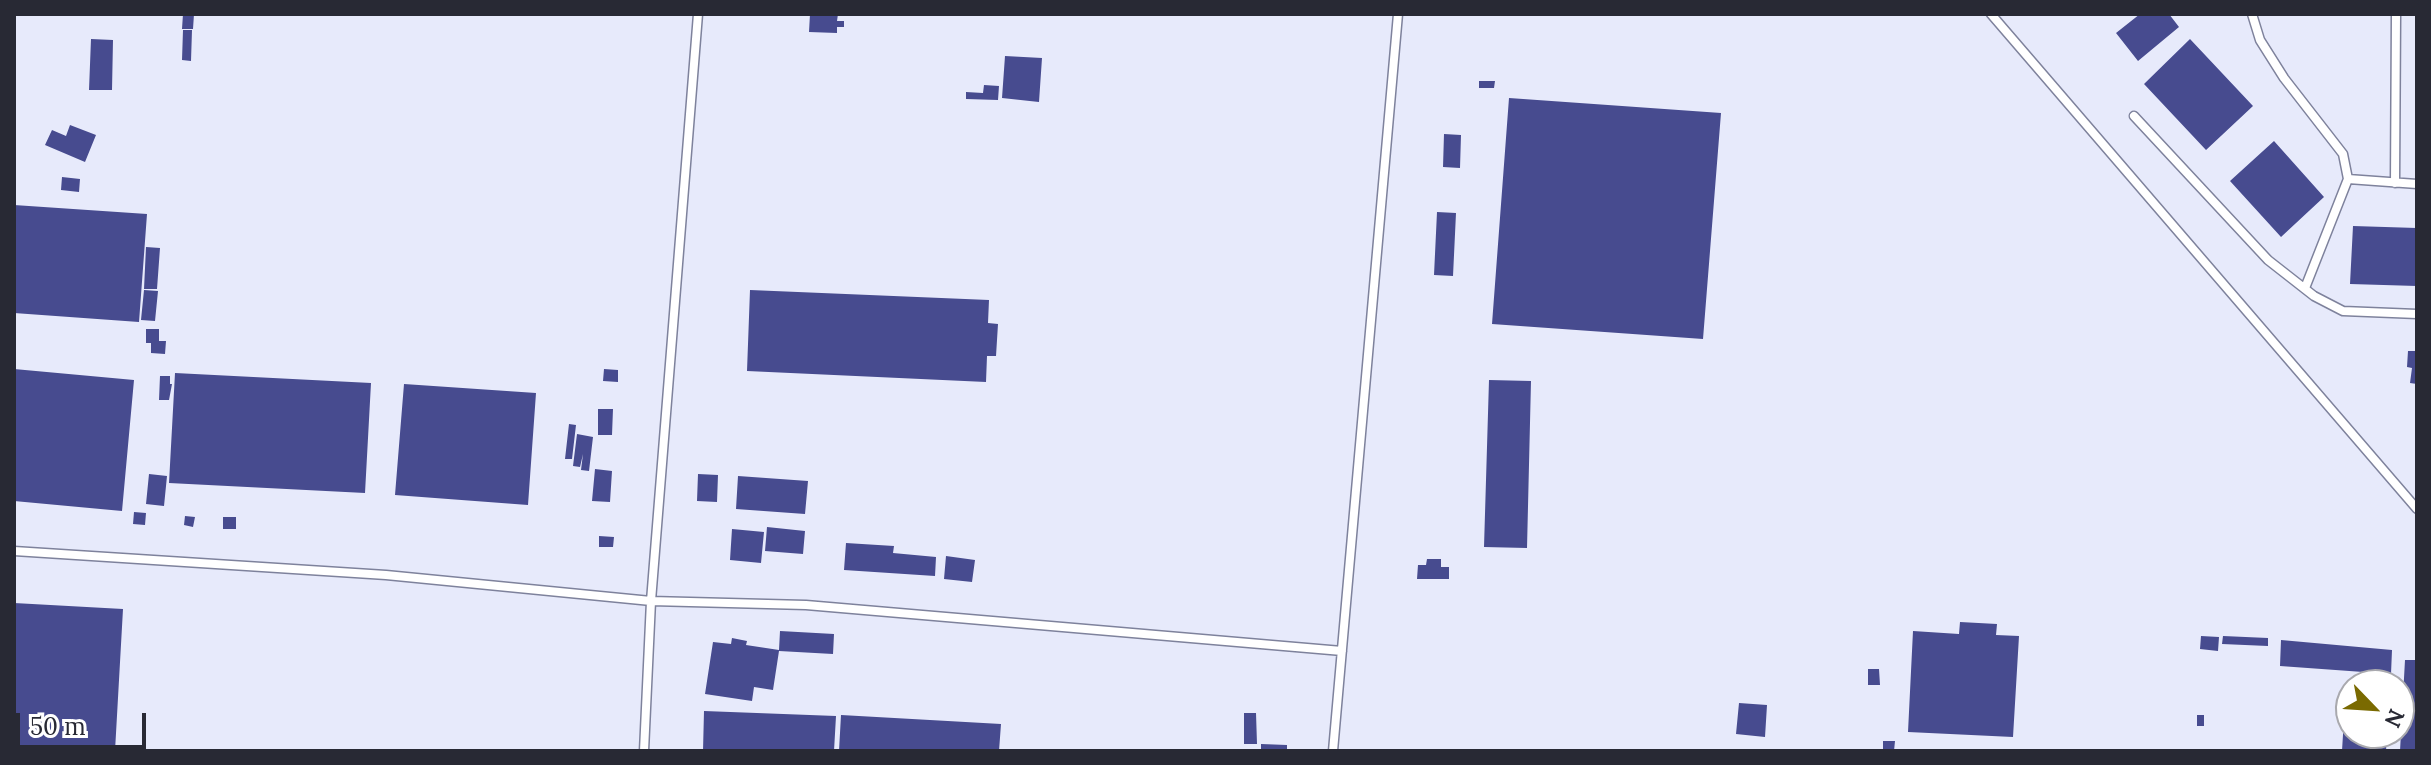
<!DOCTYPE html>
<style>
body{margin:0}
#map{position:relative;width:2431px;height:765px;overflow:hidden;background:#e7eafb;font-family:Lora,serif}
canvas{display:block}
.frame{position:absolute;inset:0;border:16px solid #282934;pointer-events:none}
.north{position:absolute;left:2335px;top:669px;width:80px;height:80px;box-sizing:border-box;background:#fff;border:2px solid #a9a9ae;border-radius:50%;rotate:115deg;font-size:22px;font-weight:700;line-height:32px;text-align:center;color:#282934}
.north::after{content:'';display:block;margin:auto;width:28px;height:36px;background:#7a6a01;clip-path:polygon(50% 0,100% 100%,50% 72%,0 100%)}
.scale{position:absolute;left:16px;top:713px;width:130px;height:36px;box-sizing:border-box;border:4px solid #282934;border-top:0;padding-left:10px;font-size:24px;line-height:28px;white-space:nowrap;color:#282934;-webkit-text-stroke:6px #fff;paint-order:stroke}
</style>
<div id="map">
<canvas width="2431" height="765"></canvas>
<div class="frame"></div>
<div class="north">N</div>
<div class="scale">50 m</div>
</div>
<script>
const ctx = document.querySelector('canvas').getContext('2d');
ctx.lineJoin = 'round';
function fill(path, color) {
  ctx.fillStyle = color;
  ctx.fill(path, 'evenodd');
}
function poly(rows) {
  const path = new Path2D();
  for (const r of rows) {
    path.moveTo(r[0], r[1]);
    for (let i = 2; i < r.length; i += 2) path.lineTo(r[i], r[i + 1]);
  }
  return path;
}
function trace(path, color, width, dash) {
  ctx.strokeStyle = color;
  ctx.lineWidth = width;
  ctx.lineCap = dash ? 'butt' : 'round';
  ctx.setLineDash(dash || []);
  ctx.stroke(path);
}
fill(poly([
 [183,14,194,14,193,29,182,29],
 [810,14,838,14,837,21,844,21,844,27,837,27,837,33,809,32],
 [2140,14,2169,14,2179,27,2138,61,2116,33],
 [183,30,192,30,191,61,182,60],
 [91,39,113,40,112,90,89,90],
 [2190,39,2253,106,2206,150,2144,84],
 [1005,56,1042,58,1039,102,1002,98],
 [1479,81,1495,81,1494,88,1479,88],
 [984,85,999,86,998,100,966,99,966,92,983,93],
 [1509,98,1721,113,1703,339,1492,324],
 [70,125,96,135,85,162,45,145,52,130,66,136],
 [1444,134,1461,135,1460,168,1443,167],
 [2274,141,2324,197,2281,237,2230,181],
 [62,177,80,179,79,192,61,190],
 [14,205,147,214,139,322,14,313],
 [1437,212,1456,213,1453,276,1434,275],
 [2353,226,2417,228,2417,286,2350,284],
 [146,247,160,248,157,289,144,289],
 [144,290,158,291,155,321,141,320],
 [750,290,989,300,988,323,998,324,996,356,987,356,986,382,747,371],
 [146,329,159,329,159,341,166,341,165,354,151,353,151,343,146,343],
 [2408,351,2417,351,2417,384,2410,383,2412,368,2407,367],
 [14,369,134,380,122,511,14,501],
 [604,369,618,370,618,382,603,381],
 [175,373,371,383,365,493,169,483],
 [160,376,170,376,170,384,172,384,169,400,159,400],
 [1489,380,1531,381,1527,548,1484,547],
 [404,384,536,393,528,505,395,495],
 [598,409,613,409,612,435,598,435],
 [569,424,576,425,572,459,565,459],
 [577,434,593,437,589,471,581,470,583,454,580,467,573,466],
 [595,469,612,471,610,502,592,501],
 [149,474,167,476,164,506,146,504],
 [698,474,718,475,717,502,697,501],
 [738,476,808,481,805,514,736,509],
 [134,512,146,513,145,525,133,524],
 [185,516,195,517,193,527,184,525],
 [223,517,236,517,236,529,223,529],
 [767,527,805,531,803,554,765,551],
 [732,529,764,532,761,563,730,560],
 [599,536,614,537,613,547,599,547],
 [846,543,894,546,893,553,936,557,935,576,844,570],
 [946,556,975,560,972,582,944,579],
 [1427,559,1441,559,1441,567,1449,567,1449,579,1417,579,1418,565,1426,565],
 [14,603,123,609,115,751,14,751],
 [1960,622,1997,624,1996,635,2019,636,2013,737,1908,732,1913,631,1959,634],
 [780,631,834,634,833,654,779,651,773,690,754,687,752,701,705,694,713,642,731,644,732,638,747,641,746,645,779,650],
 [2201,636,2219,637,2218,651,2200,649],
 [2223,636,2268,638,2268,646,2222,644],
 [2281,640,2392,650,2391,674,2280,666],
 [2405,660,2417,660,2417,751,2400,751],
 [1868,669,1879,669,1880,685,1868,685],
 [2375,674,2392,676,2391,685,2374,684],
 [1739,703,1767,705,1765,737,1736,734],
 [704,711,836,716,834,751,703,751],
 [1244,713,1256,713,1257,744,1244,744],
 [841,715,1001,724,999,751,839,751],
 [2197,715,2204,715,2204,726,2197,726],
 [2344,718,2351,718,2351,733,2387,733,2386,751,2342,751],
 [1883,741,1895,741,1894,751,1883,751],
 [1261,744,1287,745,1287,751,1261,751]
]), '#474b8f');
const service = poly([
 [1991,14,2417,509],
 [2252,14,2260,40,2284,78,2343,154,2348,179,2305,288],
 [2134,116,2268,260,2314,296,2343,311,2417,314],
 [2348,179,2417,184],
 [2395,183,2396,14],
 [14,551,386,575,651,601,806,605,1342,651],
 [644,751,651,601,698,14],
 [1333,751,1398,14]
]);
trace(service, '#7e829c', 11);
trace(service, '#fff', 8);
</script>
